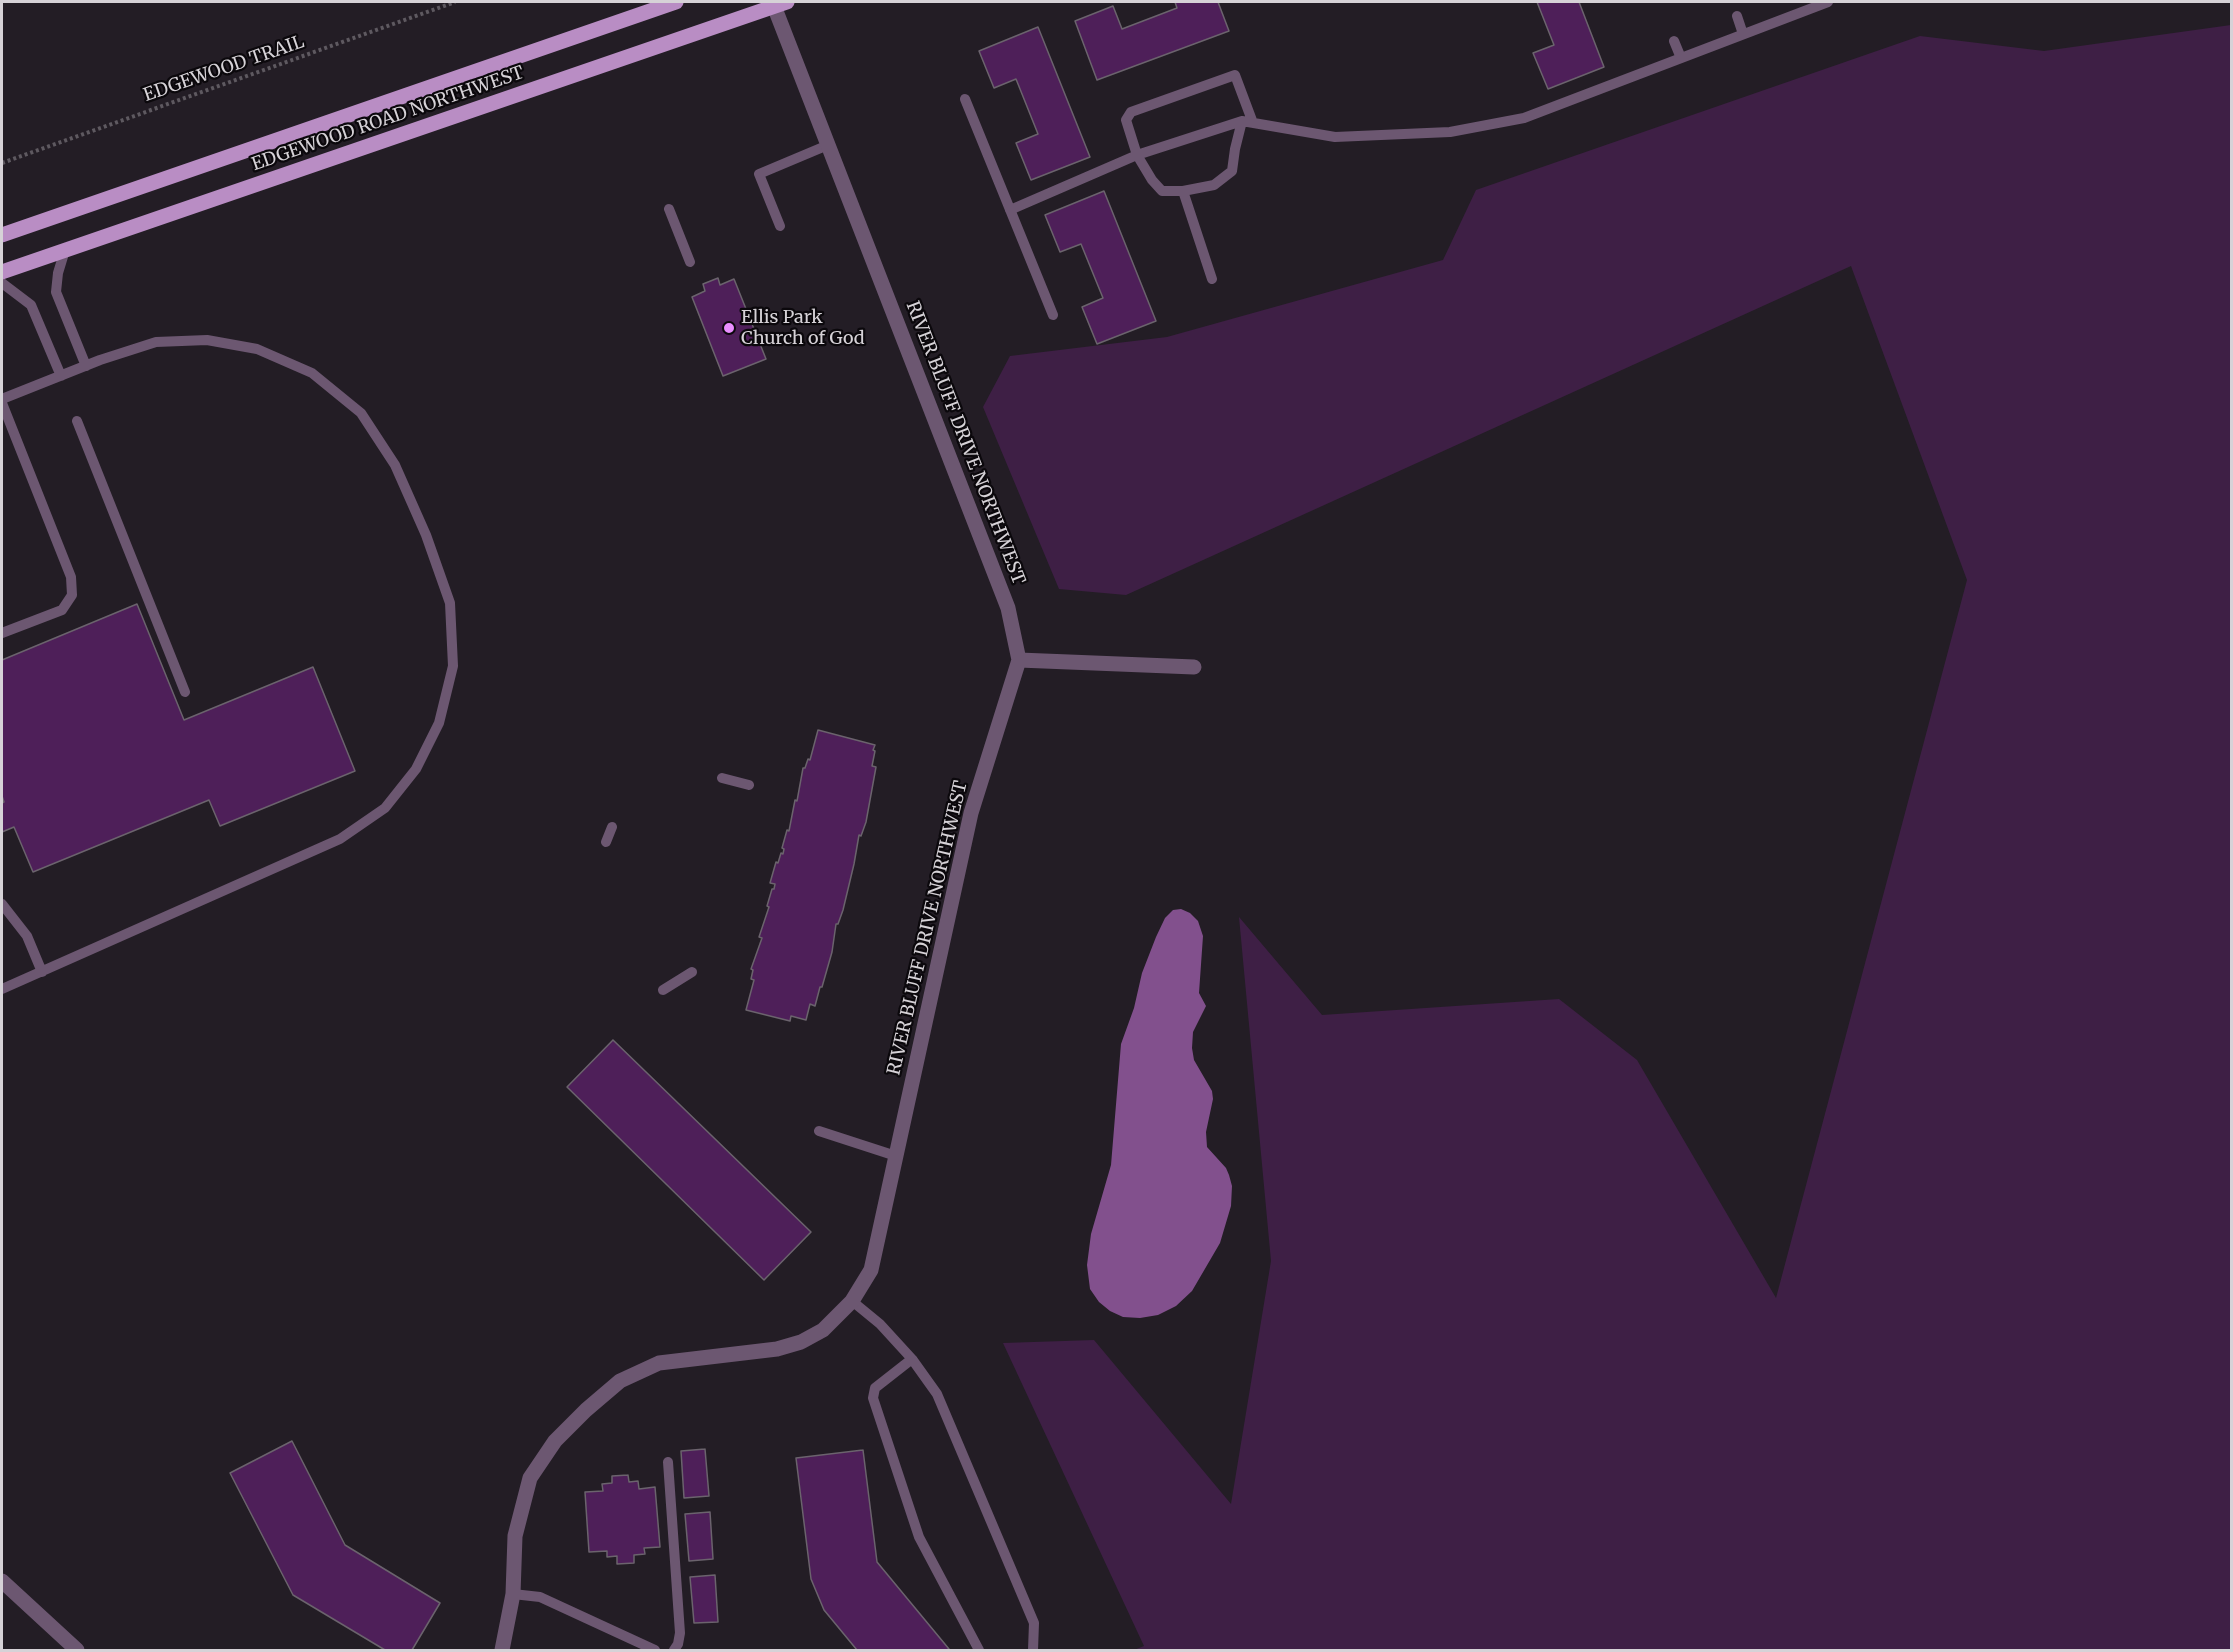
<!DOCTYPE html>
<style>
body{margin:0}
#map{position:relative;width:2233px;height:1652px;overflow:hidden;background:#231d25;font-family:Merriweather,serif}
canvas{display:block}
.frame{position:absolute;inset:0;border:3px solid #d6d2d7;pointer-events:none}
</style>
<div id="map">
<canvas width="2233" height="1652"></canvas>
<div class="frame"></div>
</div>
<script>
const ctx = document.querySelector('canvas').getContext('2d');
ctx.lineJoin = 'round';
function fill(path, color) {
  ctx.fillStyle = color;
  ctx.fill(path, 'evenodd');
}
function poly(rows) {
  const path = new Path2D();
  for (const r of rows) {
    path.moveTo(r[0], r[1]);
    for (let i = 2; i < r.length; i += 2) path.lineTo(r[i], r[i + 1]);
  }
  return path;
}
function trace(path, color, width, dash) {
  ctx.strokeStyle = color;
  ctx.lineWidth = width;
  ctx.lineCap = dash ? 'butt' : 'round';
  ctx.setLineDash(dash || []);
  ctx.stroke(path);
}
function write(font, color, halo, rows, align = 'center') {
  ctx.font = font + ' Merriweather,serif';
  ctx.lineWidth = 4.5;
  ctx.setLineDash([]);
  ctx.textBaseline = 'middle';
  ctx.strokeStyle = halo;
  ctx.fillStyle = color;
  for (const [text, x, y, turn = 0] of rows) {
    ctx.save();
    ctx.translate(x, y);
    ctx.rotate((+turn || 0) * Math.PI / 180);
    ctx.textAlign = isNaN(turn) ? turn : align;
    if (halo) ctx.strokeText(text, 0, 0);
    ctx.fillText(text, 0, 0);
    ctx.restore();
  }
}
fill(poly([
 [2231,25,2231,1650,1134,1650,1144,1646,1003,1343,1094,1340,1231,1504,1271,1261,1239,917,1322,1015,1559,999,1637,1060,1776,1298,1967,580,1851,266,1126,595,1059,589,983,407,1010,356,1167,337,1443,260,1476,190,1920,36,2044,51]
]), '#3e1f45');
fill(poly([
 [1181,909,1190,913,1198,921,1203,936,1199,993,1206,1006,1193,1032,1192,1048,1194,1060,1212,1091,1213,1099,1206,1132,1207,1147,1226,1168,1229,1175,1232,1186,1231,1206,1220,1243,1192,1291,1176,1306,1158,1315,1140,1318,1123,1317,1110,1311,1099,1302,1090,1289,1087,1265,1091,1234,1111,1165,1121,1044,1134,1008,1142,973,1156,937,1165,918,1173,910]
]), '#82508d');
const building = poly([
 [1175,2,1218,2,1229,31,1097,80,1075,21,1113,6,1122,29,1177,8,1175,2],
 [1537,2,1579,2,1604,67,1548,89,1533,53,1554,45,1537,2],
 [1038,27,1090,157,1031,180,1016,143,1038,134,1016,79,994,88,979,51,1038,27],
 [1104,191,1156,321,1097,344,1082,307,1103,298,1081,244,1060,252,1045,215,1104,191],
 [718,278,720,285,734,279,766,359,723,376,692,297,705,291,703,284,718,278],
 [137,604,184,720,313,667,355,771,220,826,209,800,33,872,14,827,2,832,2,803,4,802,2,796,2,660,137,604],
 [818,730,875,745,873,750,875,751,872,766,876,767,866,822,861,836,859,835,854,864,843,910,838,924,836,924,832,952,822,987,820,987,815,1006,810,1004,806,1020,791,1016,790,1021,746,1010,754,980,751,979,753,970,751,969,762,938,759,937,769,907,767,906,772,889,774,889,775,884,770,883,776,862,778,863,781,853,783,854,784,849,782,848,787,830,789,831,795,800,797,801,803,768,805,768,808,759,810,760,818,730],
 [613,1040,811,1232,764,1280,567,1087,613,1040],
 [292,1441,345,1545,440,1603,412,1650,385,1650,293,1595,230,1473,292,1441],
 [705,1449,709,1496,684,1498,681,1451,705,1449],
 [863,1450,877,1562,949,1649,947,1650,857,1650,824,1610,811,1579,796,1458,863,1450],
 [628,1475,629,1482,638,1481,639,1489,655,1487,660,1547,644,1548,645,1554,634,1555,634,1563,617,1564,617,1556,607,1557,607,1551,589,1552,585,1492,603,1491,602,1484,612,1483,612,1476,628,1475],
 [710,1512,713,1559,689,1561,685,1514,710,1512],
 [715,1575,718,1622,694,1623,690,1577,715,1575]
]);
fill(building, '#4e1f59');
trace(building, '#6b636d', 1.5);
trace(poly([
 [2,163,455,2]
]), '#5e5960', 4, [3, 3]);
trace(poly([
 [1737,16,1743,34],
 [1674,41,1681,58],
 [965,99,1053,315],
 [1183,191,1214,185,1232,171,1235,149,1242,121],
 [669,209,690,262],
 [1010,210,1137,155,1242,121,1335,137,1450,132,1524,118,1828,2],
 [780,226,759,174,828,145],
 [65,250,58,273,56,292,86,366],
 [1212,279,1183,191,1162,191,1152,180,1137,155,1126,120,1131,112,1235,75,1253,123],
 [2,283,31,305,61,376],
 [2,399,100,360,156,342,207,340,257,349,312,373,361,413,395,465,426,535,450,603,453,666,439,723,416,769,385,808,340,839,2,989],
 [2,403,71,577,72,595,62,610,2,633],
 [77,421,185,692],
 [722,778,749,785],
 [606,842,612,827],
 [2,904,27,936,42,972],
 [663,990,692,972],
 [819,1131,896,1156],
 [852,1301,880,1324,912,1359,937,1394,1034,1623,1033,1650],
 [912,1359,875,1388,873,1398,919,1537,979,1650],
 [668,1462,680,1633,678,1644,674,1650],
 [513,1594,540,1597,655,1650]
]), '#6c5771', 10);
trace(poly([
 [1019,660,1194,667],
 [502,1650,513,1594,515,1536,530,1478,555,1441,586,1410,620,1381,659,1363,777,1349,801,1342,823,1330,852,1301,871,1270,971,813,1019,660,1008,608,774,6]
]), '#6c5771', 15);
trace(poly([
 [2,1581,77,1650]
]), '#6c5771', 15);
trace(poly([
 [2,235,676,2],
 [2,272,787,2]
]), '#b98dc4', 15);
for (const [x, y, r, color] of [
 [729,328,6,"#e98efe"]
]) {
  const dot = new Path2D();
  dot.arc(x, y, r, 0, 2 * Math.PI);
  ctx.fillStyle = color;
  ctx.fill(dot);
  trace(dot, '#0b080c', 2);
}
write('18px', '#d6d2d7', '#0b080c', [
 ["EDGEWOOD TRAIL",224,69,-19],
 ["EDGEWOOD ROAD NORTHWEST",388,119,-19],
 ["RIVER BLUFF DRIVE NORTHWEST",965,443,69],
 ["RIVER BLUFF DRIVE NORTHWEST",928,928,-77]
]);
write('18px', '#d6d2d7', '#0b080c', [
 ["Ellis Park",741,318],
 ["Church of God",741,339]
], 'left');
</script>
